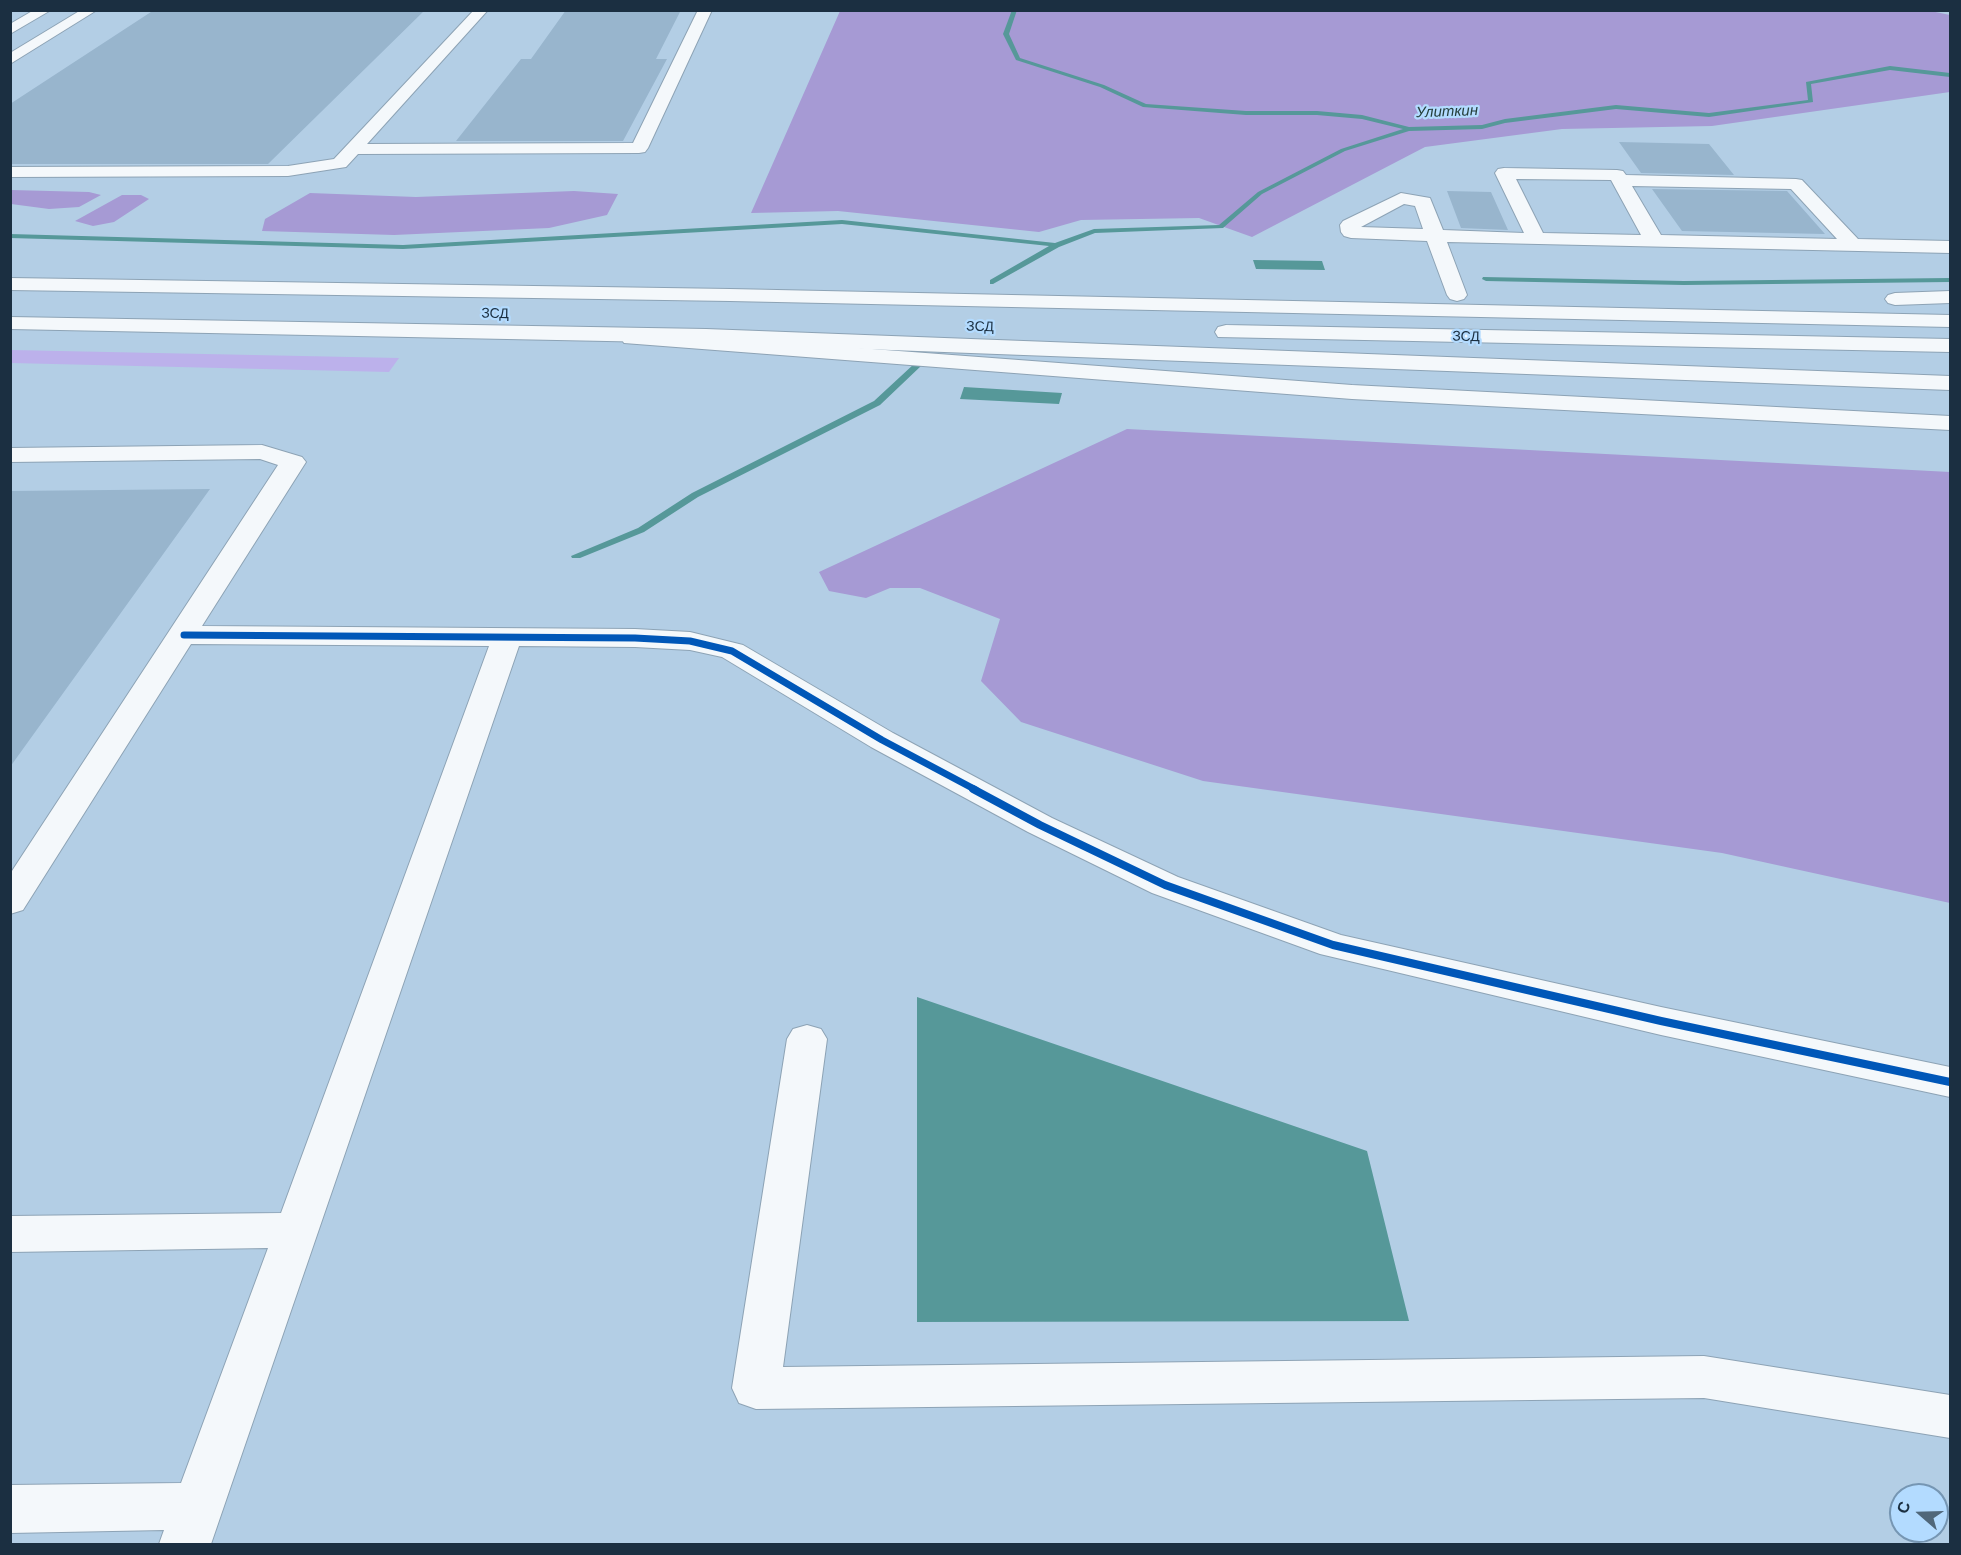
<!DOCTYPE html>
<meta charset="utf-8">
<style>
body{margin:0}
#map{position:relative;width:1961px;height:1555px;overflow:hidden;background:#b3cee5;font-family:Helvetica,sans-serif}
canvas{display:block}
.frame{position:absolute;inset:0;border:12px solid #1b2f41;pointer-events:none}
.north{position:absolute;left:1889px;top:1483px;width:60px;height:60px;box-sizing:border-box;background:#b3dbff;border:2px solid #7696b3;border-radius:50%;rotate:290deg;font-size:16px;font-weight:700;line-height:24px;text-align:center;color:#1b2f41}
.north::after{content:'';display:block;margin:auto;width:21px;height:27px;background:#50677a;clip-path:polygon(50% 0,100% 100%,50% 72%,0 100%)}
</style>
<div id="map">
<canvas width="1961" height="1555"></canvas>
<div class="frame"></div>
<div class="north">С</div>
</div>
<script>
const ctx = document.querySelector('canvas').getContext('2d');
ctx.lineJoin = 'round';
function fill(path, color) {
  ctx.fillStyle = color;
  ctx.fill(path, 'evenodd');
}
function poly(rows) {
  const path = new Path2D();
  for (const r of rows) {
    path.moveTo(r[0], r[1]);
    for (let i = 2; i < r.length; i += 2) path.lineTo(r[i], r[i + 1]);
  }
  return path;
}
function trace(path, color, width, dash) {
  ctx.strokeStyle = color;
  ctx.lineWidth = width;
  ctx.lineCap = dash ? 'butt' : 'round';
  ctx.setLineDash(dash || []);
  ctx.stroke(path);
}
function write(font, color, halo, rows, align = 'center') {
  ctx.font = font + ' Helvetica,sans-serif';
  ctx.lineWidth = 4.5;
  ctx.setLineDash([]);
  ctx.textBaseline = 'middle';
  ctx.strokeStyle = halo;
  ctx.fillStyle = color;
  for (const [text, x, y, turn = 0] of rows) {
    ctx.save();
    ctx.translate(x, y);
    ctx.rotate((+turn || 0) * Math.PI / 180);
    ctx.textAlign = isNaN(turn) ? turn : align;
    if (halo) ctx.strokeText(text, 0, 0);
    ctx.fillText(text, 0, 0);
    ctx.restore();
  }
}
fill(poly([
 [11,350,399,358,389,372,11,363]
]), '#bcb1eb');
fill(poly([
 [1926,10,1950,15,1950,92,1712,126,1562,129,1425,147,1252,237,1199,218,1081,220,1039,232,838,211,751,213,840,11],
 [11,190,89,192,101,195,79,207,49,209,11,204],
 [574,191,618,194,607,215,549,228,394,235,262,231,265,219,310,193,416,197],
 [122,195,141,195,149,199,114,222,93,226,75,221],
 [1127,429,1950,472,1950,903,1722,853,1203,781,1021,722,981,681,1000,619,920,588,890,588,866,598,829,591,819,572]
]), '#a69ad4');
fill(poly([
 [1253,260,1322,261,1325,270,1256,269],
 [964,387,1062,393,1059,404,960,399],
 [917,997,1367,1151,1409,1321,917,1322]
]), '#569899');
fill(poly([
 [1012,10,1017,10,1009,34,1020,58,1104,85,1146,104,1246,111,1317,111,1362,115,1409,127,1482,125,1505,119,1616,105,1709,113,1808,100,1806,82,1890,66,1950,73,1950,77,1890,70,1811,84,1813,102,1709,117,1616,109,1505,123,1482,129,1409,131,1345,151,1262,194,1223,228,1095,233,1059,247,993,284,990,284,990,280,1049,246,842,224,403,249,10,238,10,234,403,245,842,220,1055,243,1094,229,1219,225,1258,192,1341,149,1403,129,1362,119,1317,115,1246,115,1143,107,1100,87,1016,60,1003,34,1012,10],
 [1483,277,1684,281,1950,278,1950,282,1684,285,1486,281,1482,279,1483,277],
 [914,364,921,366,880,405,698,497,644,532,580,558,572,558,571,556,638,528,692,493,874,401,914,364]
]), '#569899');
fill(poly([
 [154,10,425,10,268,164,10,164,10,104],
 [566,10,681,10,656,59,667,59,623,141,456,141,521,59,531,59],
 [1619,142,1709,144,1734,175,1641,173],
 [1652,189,1787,191,1825,234,1682,231],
 [1447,191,1491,192,1508,230,1461,228],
 [210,489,10,767,10,491]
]), '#98b5cd');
const minor = poly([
 [34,10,51,10,10,34,10,24,34,10],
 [81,10,97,10,10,64,10,53,81,10],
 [474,10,488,10,367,144,633,143,698,10,712,10,648,148,645,152,639,153,358,154,346,167,288,176,10,177,10,167,288,166,334,159,474,10],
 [1504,168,1617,170,1623,171,1626,175,1796,179,1802,180,1858,239,1950,241,1950,253,1447,242,1467,295,1464,299,1457,301,1450,299,1447,295,1427,241,1351,238,1344,236,1341,232,1340,225,1343,221,1401,193,1430,198,1443,230,1524,233,1495,173,1498,169,1504,168],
 [1516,179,1611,180,1641,235,1543,233,1516,179],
 [1632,186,1791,189,1837,239,1661,235,1632,186],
 [1404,204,1415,206,1423,229,1361,227,1404,204],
 [262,445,302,457,306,462,202,626,635,629,690,632,743,645,893,733,1052,818,1178,877,1341,935,1661,1007,1950,1067,1950,1097,1661,1035,1320,954,1152,893,1028,832,871,747,722,657,690,650,635,647,519,646,211,1544,159,1544,164,1530,10,1533,10,1485,181,1483,268,1248,10,1252,10,1216,281,1213,489,646,191,644,23,910,10,914,10,874,278,465,260,459,10,462,10,448,262,445],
 [807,1025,821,1029,827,1039,783,1367,1704,1356,1950,1395,1950,1438,1704,1398,756,1409,739,1403,732,1388,787,1039,793,1029,807,1025]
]);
const major = poly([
 [632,331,1352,385,1950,416,1950,430,1352,399,624,343,621,338,624,333,632,331]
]);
const highway = poly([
 [10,278,730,289,1950,315,1950,327,730,301,10,290,10,278],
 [1950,291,1950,303,1895,305,1888,303,1885,299,1888,295,1895,293,1950,291],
 [10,317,706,329,1950,376,1950,390,706,343,10,329,10,317],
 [1226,325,1950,339,1950,352,1218,337,1215,332,1218,327,1226,325]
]);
trace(minor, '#8da3b5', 2);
trace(major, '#8da3b5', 2);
trace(highway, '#8da3b5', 2);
fill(minor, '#f4f8fb');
fill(major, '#f4f8fb');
fill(highway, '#f4f8fb');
trace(poly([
 [184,635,635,638,690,641,732,651,882,740,976,790]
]), '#0057b8', 7);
trace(poly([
 [973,789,1040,825,1165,885,1333,945,1661,1021,1950,1082]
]), '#0057b8', 8);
write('14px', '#1b2f41', '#b3dbff', [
 ["ЗСД",495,314,1],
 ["ЗСД",980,327,2],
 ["ЗСД",1466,337,1]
]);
write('italic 15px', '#253f3b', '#b3dbff', [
 ["Улиткин",1447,112,-2]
]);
</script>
